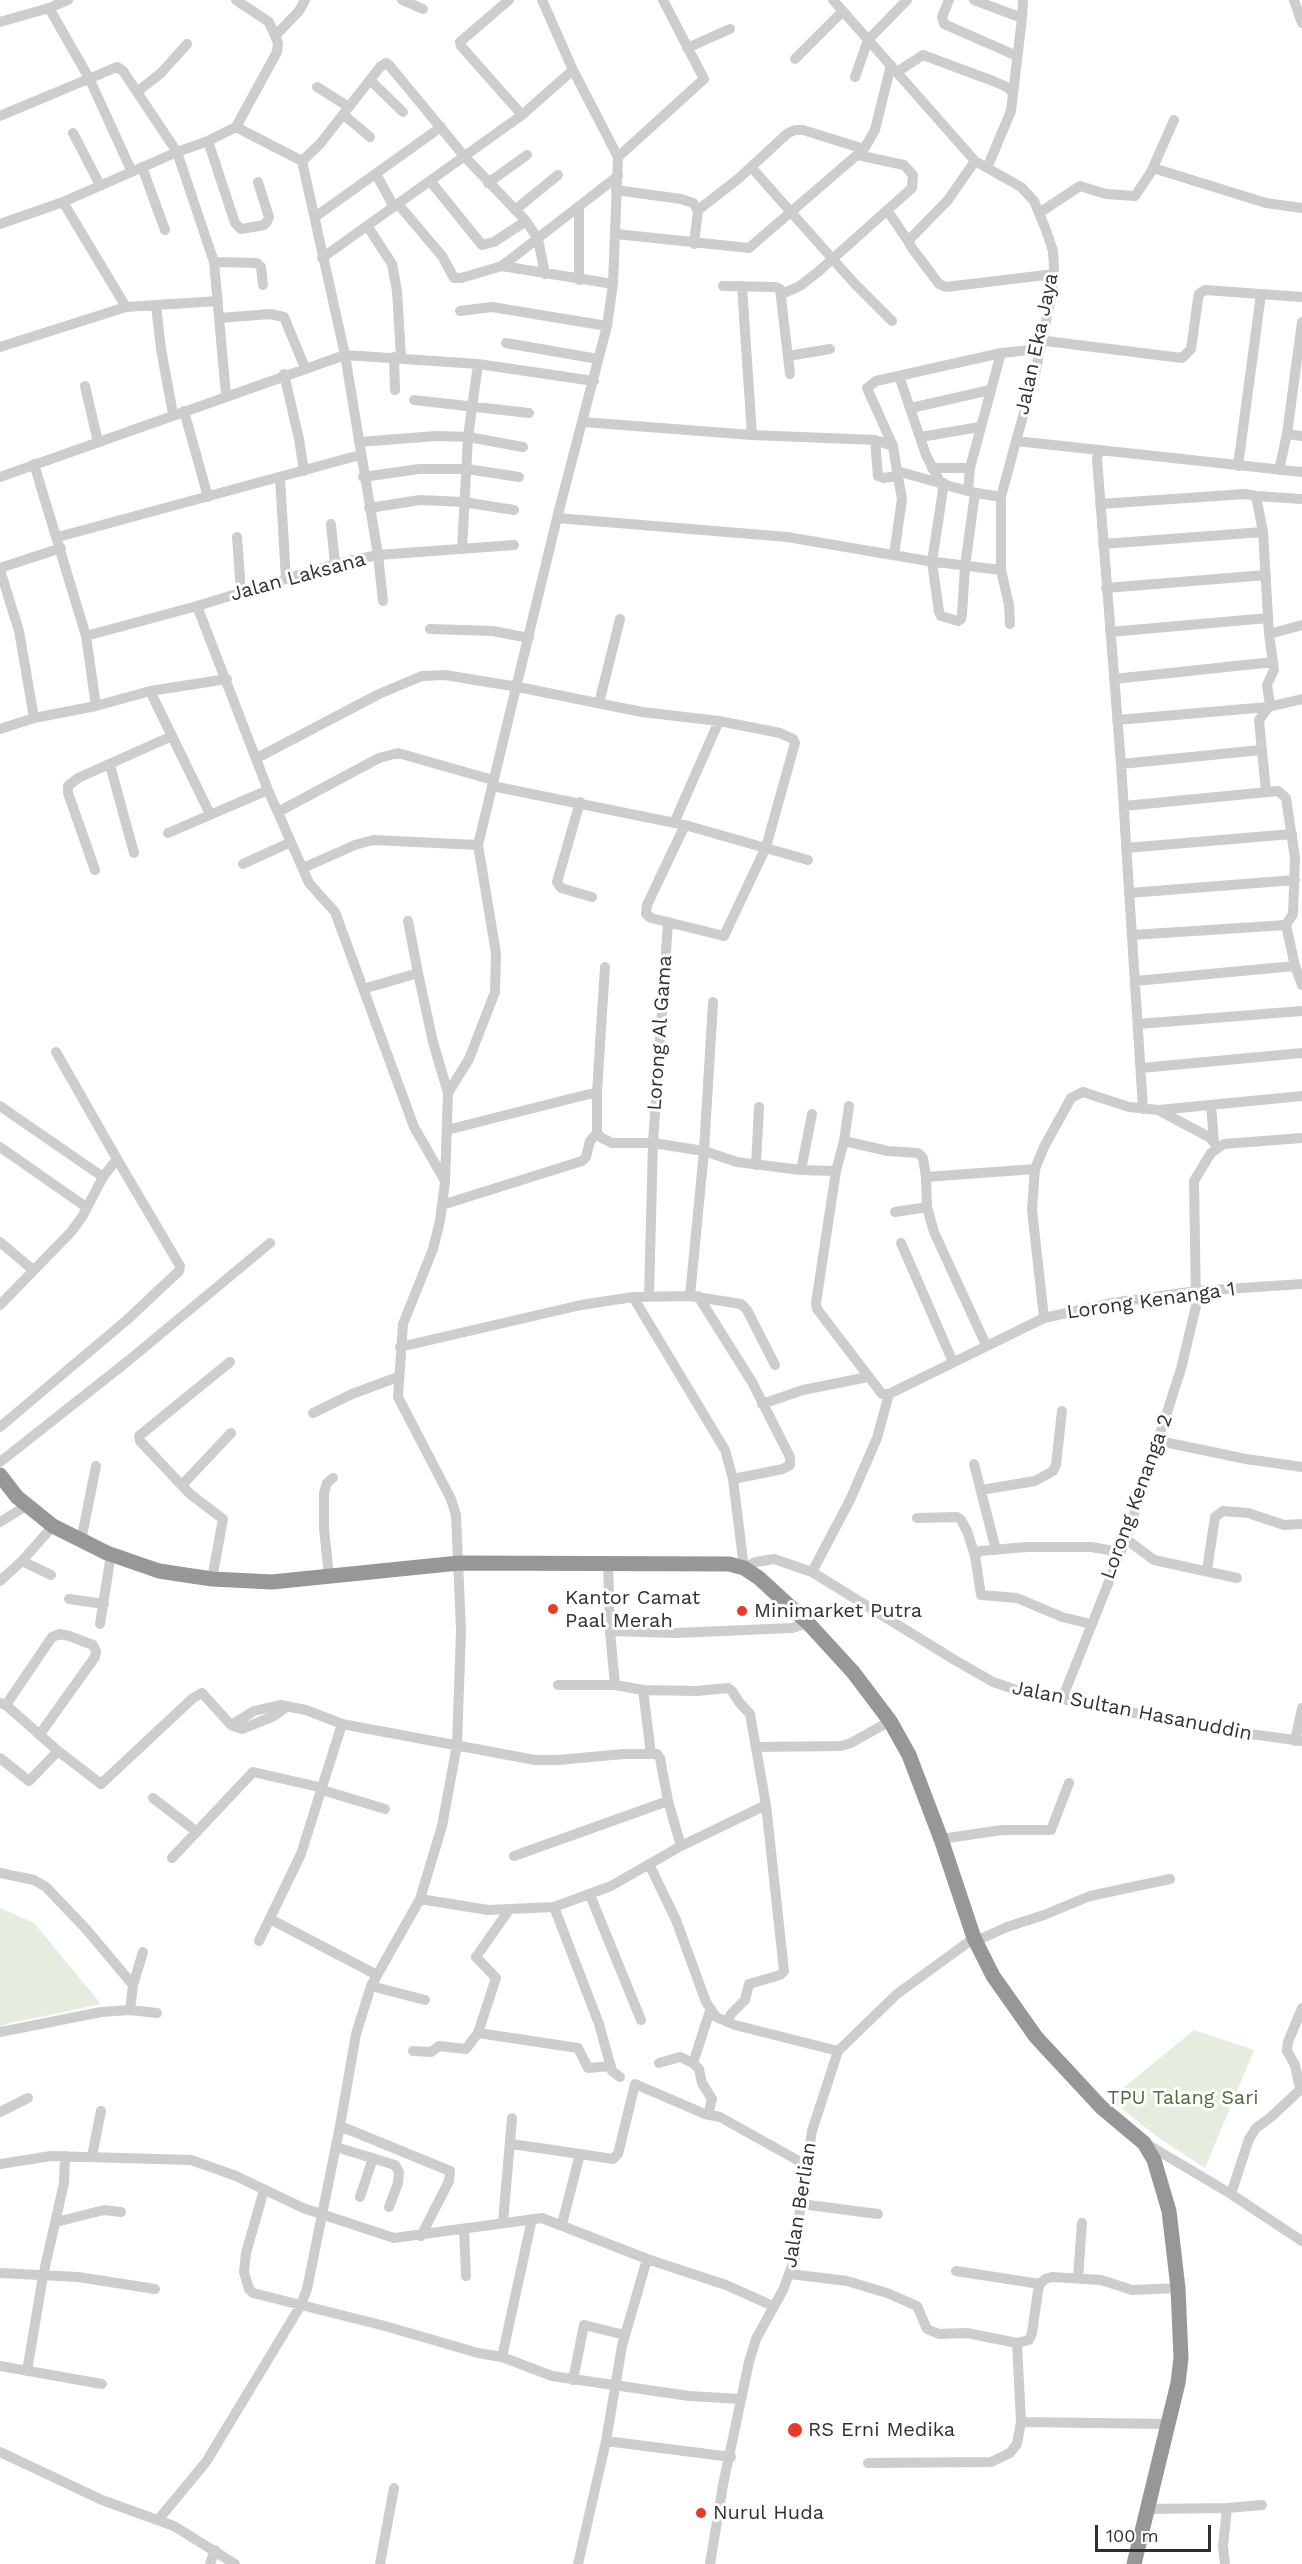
<!DOCTYPE html>
<style>
body{margin:0}
#map{position:relative;width:1302px;height:2564px;overflow:hidden;background:#fff;font-family:"Work Sans",sans-serif}
canvas{display:block}
.scale{position:absolute;left:1095px;top:2525px;width:116px;height:27px;box-sizing:border-box;border:3px solid #303030;border-top:0;padding-left:8px;font-size:18px;line-height:21px;white-space:nowrap;color:#303030;-webkit-text-stroke:4px #fff;paint-order:stroke}
</style>
<div id="map">
<canvas width="1302" height="2564"></canvas>
<div class="scale">100 m</div>
</div>
<script>
const ctx = document.querySelector('canvas').getContext('2d');
ctx.lineJoin = 'round';
function fill(path, color) {
  ctx.fillStyle = color;
  ctx.fill(path, 'evenodd');
}
function poly(rows) {
  const path = new Path2D();
  for (const r of rows) {
    path.moveTo(r[0], r[1]);
    for (let i = 2; i < r.length; i += 2) path.lineTo(r[i], r[i + 1]);
  }
  return path;
}
function trace(path, color, width, dash) {
  ctx.strokeStyle = color;
  ctx.lineWidth = width;
  ctx.lineCap = dash ? 'butt' : 'round';
  ctx.setLineDash(dash || []);
  ctx.stroke(path);
}
function write(font, color, halo, rows, align = 'center') {
  ctx.font = font + ' "Work Sans",sans-serif';
  ctx.lineWidth = 6;
  ctx.setLineDash([]);
  ctx.textBaseline = 'middle';
  ctx.strokeStyle = halo;
  ctx.fillStyle = color;
  for (const [text, x, y, turn = 0] of rows) {
    ctx.save();
    ctx.translate(x, y);
    ctx.rotate((+turn || 0) * Math.PI / 180);
    ctx.textAlign = isNaN(turn) ? turn : align;
    if (halo) ctx.strokeText(text, 0, 0);
    ctx.fillText(text, 0, 0);
    ctx.restore();
  }
}
fill(poly([
 [0,1908,34,1923,101,2004,10,2023,0,2027],
 [1194,2030,1254,2050,1205,2168,1156,2136,1110,2099]
]), '#e4edde');
trace(poly([
 [402,0,423,9],
 [509,0,460,42,461,46,522,115],
 [833,0,975,161,1021,187,1034,201,1046,230,1053,251,1054,267,1052,292,1035,374,1016,441,1302,472],
 [949,0,942,17,944,24,1017,56],
 [974,0,1022,18,1011,111,987,168],
 [1294,0,1302,23],
 [49,8,89,78,132,172],
 [1022,18,1023,0],
 [0,22,49,8,68,0],
 [275,36,299,11,305,0],
 [687,48,730,29],
 [795,59,842,12],
 [897,72,923,55,993,81,1007,87,1012,92],
 [855,77,868,40,907,0],
 [371,81,403,112],
 [317,87,349,107],
 [137,92,161,73,187,44],
 [344,115,370,137],
 [0,116,117,67,123,71,177,152,214,262,226,395],
 [236,127,302,161,345,355,378,555,383,601],
 [73,133,100,185],
 [208,141,235,223,241,229,264,225,267,222,269,217,258,182],
 [618,157,704,79,663,0],
 [302,161,320,144,380,67,386,63,389,65,465,157,526,221,538,239,545,274],
 [975,161,948,200,908,241,912,248,939,284,946,287,1054,274],
 [142,167,165,230],
 [751,167,854,283,892,321],
 [1153,168,1266,203,1302,208],
 [376,174,394,207],
 [431,182,482,245,494,242,526,221],
 [488,183,527,155],
 [616,190,681,199,693,203,698,210,738,179,788,133,795,130,803,130,864,149],
 [63,202,126,307],
 [398,204,442,256,454,278,461,278,502,266,618,176],
 [579,206,579,280],
 [515,210,558,175],
 [887,210,908,241],
 [1039,213,1080,186,1106,194,1135,196,1151,172,1174,120],
 [315,217,441,127],
 [0,224,63,202,177,152,208,141,236,127,277,52,278,43,269,22,236,0],
 [368,227,392,264,397,291,401,357],
 [616,234,749,248,864,149,875,130,891,65],
 [694,244,698,210],
 [322,258,522,115,573,70],
 [214,262,257,263,261,267,263,285],
 [502,266,613,284],
 [723,286,775,287,780,289,790,374],
 [742,286,752,435],
 [782,294,800,286,819,271,912,188,913,175,904,165,857,155],
 [156,305,161,349,173,414],
 [460,311,492,307,607,326],
 [220,318,270,314,284,317,305,368],
 [506,343,598,359],
 [0,347,126,307,218,301],
 [788,356,830,349],
 [394,357,395,390],
 [284,374,299,439,304,471],
 [899,376,926,455,940,482],
 [85,386,98,442],
 [414,400,529,413],
 [911,408,990,390],
 [184,411,208,497],
 [583,422,752,435,875,440,893,446,897,471,971,492,1001,497],
 [1287,434,1302,436],
 [920,437,980,427],
 [875,440,878,476,884,478,897,476],
 [359,442,436,436,468,437,523,447],
 [893,446,867,388,876,381,1001,353,1030,350,1046,341,1182,358,1191,349,1198,299,1199,294,1205,290,1302,297],
 [1099,451,1097,459,1121,764,1143,1109],
 [34,464,86,636,96,706],
 [1238,466,1261,294],
 [932,468,970,468],
 [1279,470,1287,434,1302,322],
 [0,477,345,355,478,364,594,381],
 [363,477,419,469,467,469,519,477],
 [280,478,286,579],
 [944,483,932,562,939,612,941,616,958,621,961,619,962,615,965,566,975,493],
 [968,491,970,468,1001,353],
 [1256,496,1302,499],
 [1100,504,1245,494,1256,496,1263,532,1269,634,1274,670,1267,685,1270,705,1259,720,1266,791],
 [369,508,420,500,463,502,514,510],
 [557,518,787,537,928,561,1001,570],
 [331,524,335,564],
 [58,537,360,455],
 [237,537,241,593],
 [1103,544,1263,532],
 [462,549,468,437,478,364],
 [894,555,902,499,897,471],
 [0,568,61,548],
 [0,570,19,631,34,718],
 [1106,588,1266,575],
 [197,606,268,790,309,883,335,912,414,1127,445,1181],
 [1010,624,1009,605,1001,570,1001,497,1016,441],
 [430,629,493,631,529,638],
 [1110,632,1268,618],
 [1269,634,1302,625],
 [86,636,197,606,335,564,378,555,514,545],
 [1114,679,1273,662],
 [150,691,210,814],
 [599,703,620,619],
 [1117,720,1268,707,1302,699],
 [0,729,34,718,96,706,150,691,227,679],
 [257,758,379,694,422,676,445,675,518,687,642,712,719,721,780,733,793,739,795,743,766,847,724,936,651,918,646,914,647,905,685,825],
 [1121,764,1261,750],
 [110,765,134,853],
 [492,786,685,825,808,860],
 [580,802,557,882,561,888,592,897],
 [1124,806,1278,791,1286,798,1295,858,1293,914,1286,925,1132,935],
 [278,812,379,758,398,753,493,780],
 [674,823,719,721],
 [168,833,268,790],
 [1126,848,1292,834],
 [243,864,291,842],
 [303,868,355,845,373,840,478,845],
 [95,870,68,793,68,786,78,778,172,736],
 [1129,893,1295,880],
 [408,921,418,973],
 [1286,925,1295,966],
 [605,967,597,1092,597,1133,602,1138,612,1143,653,1143,704,1151,737,1162,801,1170,836,1171],
 [1135,981,1295,966,1302,985],
 [1138,1024,1302,1011],
 [1141,1068,1302,1053],
 [448,1093,469,1059,495,992,496,953,478,845,557,518,607,326,613,284,618,157,573,70,542,0],
 [1211,1105,1214,1141],
 [0,1106,103,1177],
 [849,1106,844,1141,836,1171,816,1303,817,1309,882,1394,889,1394],
 [1159,1110,1302,1096],
 [447,1130,597,1092],
 [844,1141,888,1151,918,1153,923,1158,926,1177],
 [0,1147,86,1207],
 [756,1165,759,1107],
 [801,1170,812,1114],
 [442,1205,582,1161,586,1157,590,1141,597,1133],
 [895,1212,927,1207],
 [0,1242,33,1270],
 [901,1243,953,1362],
 [649,1296,653,1143,668,922],
 [690,1296,704,1151,713,1002],
 [698,1296,752,1382,790,1457,790,1465,783,1469,733,1479],
 [633,1297,725,1450,733,1479,744,1568,756,1562,774,1559,812,1572,953,1659,993,1682,1017,1690,1221,1730,1302,1741],
 [0,1305,71,1232,82,1217,103,1177,117,1159,56,1052],
 [1044,1318,1032,1210,1035,1169,1044,1147,1071,1098,1083,1092,1129,1107,1158,1110,1209,1137,1218,1147],
 [986,1345,934,1232,927,1207,926,1177,1035,1169],
 [400,1347,581,1305,633,1297,690,1296,741,1304,747,1310,775,1365],
 [762,1404,803,1390,868,1377],
 [313,1413,352,1394,398,1377],
 [0,1427,128,1319,179,1271,180,1266,117,1159],
 [1159,1441,1246,1459,1302,1467],
 [0,1462,128,1361,270,1243],
 [974,1464,996,1550],
 [182,1485,231,1433],
 [981,1490,1035,1481,1053,1471,1056,1465,1062,1411],
 [917,1518,957,1517,961,1520,967,1531,975,1556,981,1595,1017,1598,1062,1617,1091,1624],
 [0,1522,26,1506],
 [1126,1539,1154,1560,1237,1578],
 [81,1541,96,1466],
 [975,1556,980,1551,1027,1547,1091,1547,1120,1552],
 [22,1561,51,1575],
 [1207,1570,1215,1517,1223,1511,1248,1513,1284,1525,1302,1524],
 [812,1572,850,1500,877,1438,889,1394,1044,1318,1112,1303,1196,1291,1302,1284],
 [329,1576,324,1528,324,1493,327,1483,333,1478],
 [212,1579,223,1519,190,1494,140,1441,139,1436,230,1362],
 [0,1581,22,1561,53,1526],
 [69,1599,104,1604],
 [100,1624,111,1554],
 [610,1631,676,1633,792,1628,808,1623],
 [558,1685,615,1685],
 [643,1690,651,1754],
 [1062,1699,1126,1539,1181,1369,1196,1306,1194,1181,1211,1153,1224,1144,1302,1138],
 [0,1703,6,1705,58,1751,101,1784,193,1698,202,1693,231,1725,254,1711,280,1705,306,1710,342,1724],
 [6,1705,52,1637,60,1634,69,1636,93,1645,96,1651,95,1657,40,1734],
 [231,1725,242,1729,274,1716,288,1706],
 [1295,1741,1302,1708],
 [756,1747,841,1746,851,1743,890,1721],
 [0,1758,29,1781,58,1751],
 [322,1790,385,1809],
 [153,1798,197,1832],
 [941,1839,1002,1830,1051,1830,1069,1783],
 [514,1856,668,1801],
 [172,1858,253,1772,323,1788],
 [649,1864,676,1920,706,2002,716,2017,735,2025,838,2051],
 [0,1873,34,1880,46,1887,86,1929,133,1985],
 [590,1895,641,2020],
 [420,1899,488,1910,554,1907,611,1886,681,1846,766,1805,750,1714,739,1702,732,1691,728,1688,697,1691,643,1690,615,1685,610,1631,608,1562],
 [554,1907,599,2024,612,2071,620,2077],
 [509,1910,476,1957,496,1978,478,2033,578,2048,588,2068,611,2066],
 [270,1919,377,1975],
 [259,1941,301,1854,342,1724,535,1760,558,1760,623,1754,657,1754,660,1758,668,1801,681,1846],
 [976,1941,1007,1927,1044,1915,1090,1896,1170,1879],
 [371,1986,425,2000],
 [130,2010,133,1985,143,1952],
 [727,2022,731,2014,745,2000,749,1984,780,1975,784,1971,766,1805],
 [0,2032,101,2012,130,2010,157,2013],
 [413,2051,431,2052,439,2046,466,2049,478,2033],
 [659,2063,680,2057,693,2063],
 [1300,2089,1295,2065,1287,2051,1288,2042,1302,2008],
 [0,2112,28,2098],
 [708,2115,712,2099,702,2083,699,2069,693,2063,710,2011],
 [340,2126,450,2171,449,2181,421,2236],
 [1145,2143,1231,2194,1302,2241],
 [512,2144,580,2154],
 [336,2147,395,2165,399,2172,398,2183,389,2207],
 [92,2156,101,2111],
 [0,2164,51,2156,191,2160,236,2176,303,2208,394,2238,542,2218,647,2259,726,2285,773,2306],
 [264,2190,246,2253,244,2272,249,2289,253,2293,385,2326,478,2353,502,2357,552,2376,689,2396,741,2399],
 [1231,2194,1249,2139,1256,2128,1271,2117,1302,2088],
 [360,2197,373,2158],
 [801,2204,878,2214],
 [56,2222,104,2210,121,2212],
 [503,2222,512,2118],
 [562,2224,580,2154,613,2159,618,2154,635,2084,705,2114,720,2117,806,2165],
 [464,2229,466,2276],
 [956,2271,1040,2284],
 [0,2273,78,2277,155,2289],
 [790,2274,847,2281,887,2293,917,2306,927,2329,939,2334,967,2333,1017,2343,1029,2340,1032,2333,1038,2291,1040,2284,1045,2279,1052,2277,1101,2280,1132,2290,1178,2288],
 [1078,2278,1082,2223],
 [502,2357,532,2219],
 [0,2366,102,2384],
 [27,2371,43,2276,64,2183,65,2156],
 [573,2380,584,2325,625,2335],
 [1021,2422,1168,2424],
 [606,2441,731,2457],
 [0,2452,102,2500,174,2526,235,2564],
 [868,2463,991,2462,1010,2453,1017,2444,1021,2422,1017,2343],
 [1227,2508,1262,2505],
 [1148,2509,1227,2508,1223,2546,1225,2564],
 [158,2520,206,2462,301,2305,307,2289,340,2126,356,2034,371,1986,420,1899,442,1826,457,1745,461,1630,456,1515,451,1499,398,1397,403,1324,433,1249,440,1221,445,1182,448,1093,433,1042,418,973,363,989],
 [210,2564,215,2550],
 [380,2564,394,2488],
 [578,2564,606,2441,622,2346,647,2259],
 [710,2564,723,2485,749,2362,756,2339,783,2290,795,2258,802,2192,812,2131,838,2051,897,1994,974,1938]
]), '#cdcdcd', 10);
trace(poly([
 [0,1475,17,1497,53,1526,107,1553,159,1571,212,1579,272,1582,459,1563,729,1564,744,1568,759,1578,808,1623,853,1672,890,1721,909,1755,941,1839,974,1938,993,1976,1036,2037,1101,2107,1144,2143,1154,2160,1169,2211,1178,2288,1181,2358,1178,2383,1134,2564]
]), '#979797', 15);
for (const [x, y, r, color] of [
 [553,1609,6,"#ec392e"],
 [742,1611,6,"#ec392e"],
 [795,2430,8,"#ec392e"],
 [701,2513,6,"#ec392e"]
]) {
  const dot = new Path2D();
  dot.arc(x, y, r, 0, 2 * Math.PI);
  ctx.fillStyle = color;
  ctx.fill(dot);
  trace(dot, '#fff', 2);
}
write('20px', '#303030', '#fff', [
 ["Jalan Eka Jaya",1037,344,-78],
 ["Jalan Laksana",298,577,-15],
 ["Lorong Al Gama",660,1033,-86],
 ["Lorong Kenanga 1",1151,1301,-8],
 ["Lorong Kenanga 2",1137,1497,-70],
 ["Jalan Sultan Hasanuddin",1132,1711,11],
 ["Jalan Berlian",800,2205,-81]
]);
write('20px', '#303030', '#fff', [
 ["Kantor Camat",565,1598],
 ["Paal Merah",565,1621],
 ["Minimarket Putra",754,1611],
 ["RS Erni Medika",808,2430],
 ["Nurul Huda",713,2513]
], 'left');
write('20px', '#4c6e3b', '#fff', [
 ["TPU Talang Sari",1183,2098]
]);
</script>
